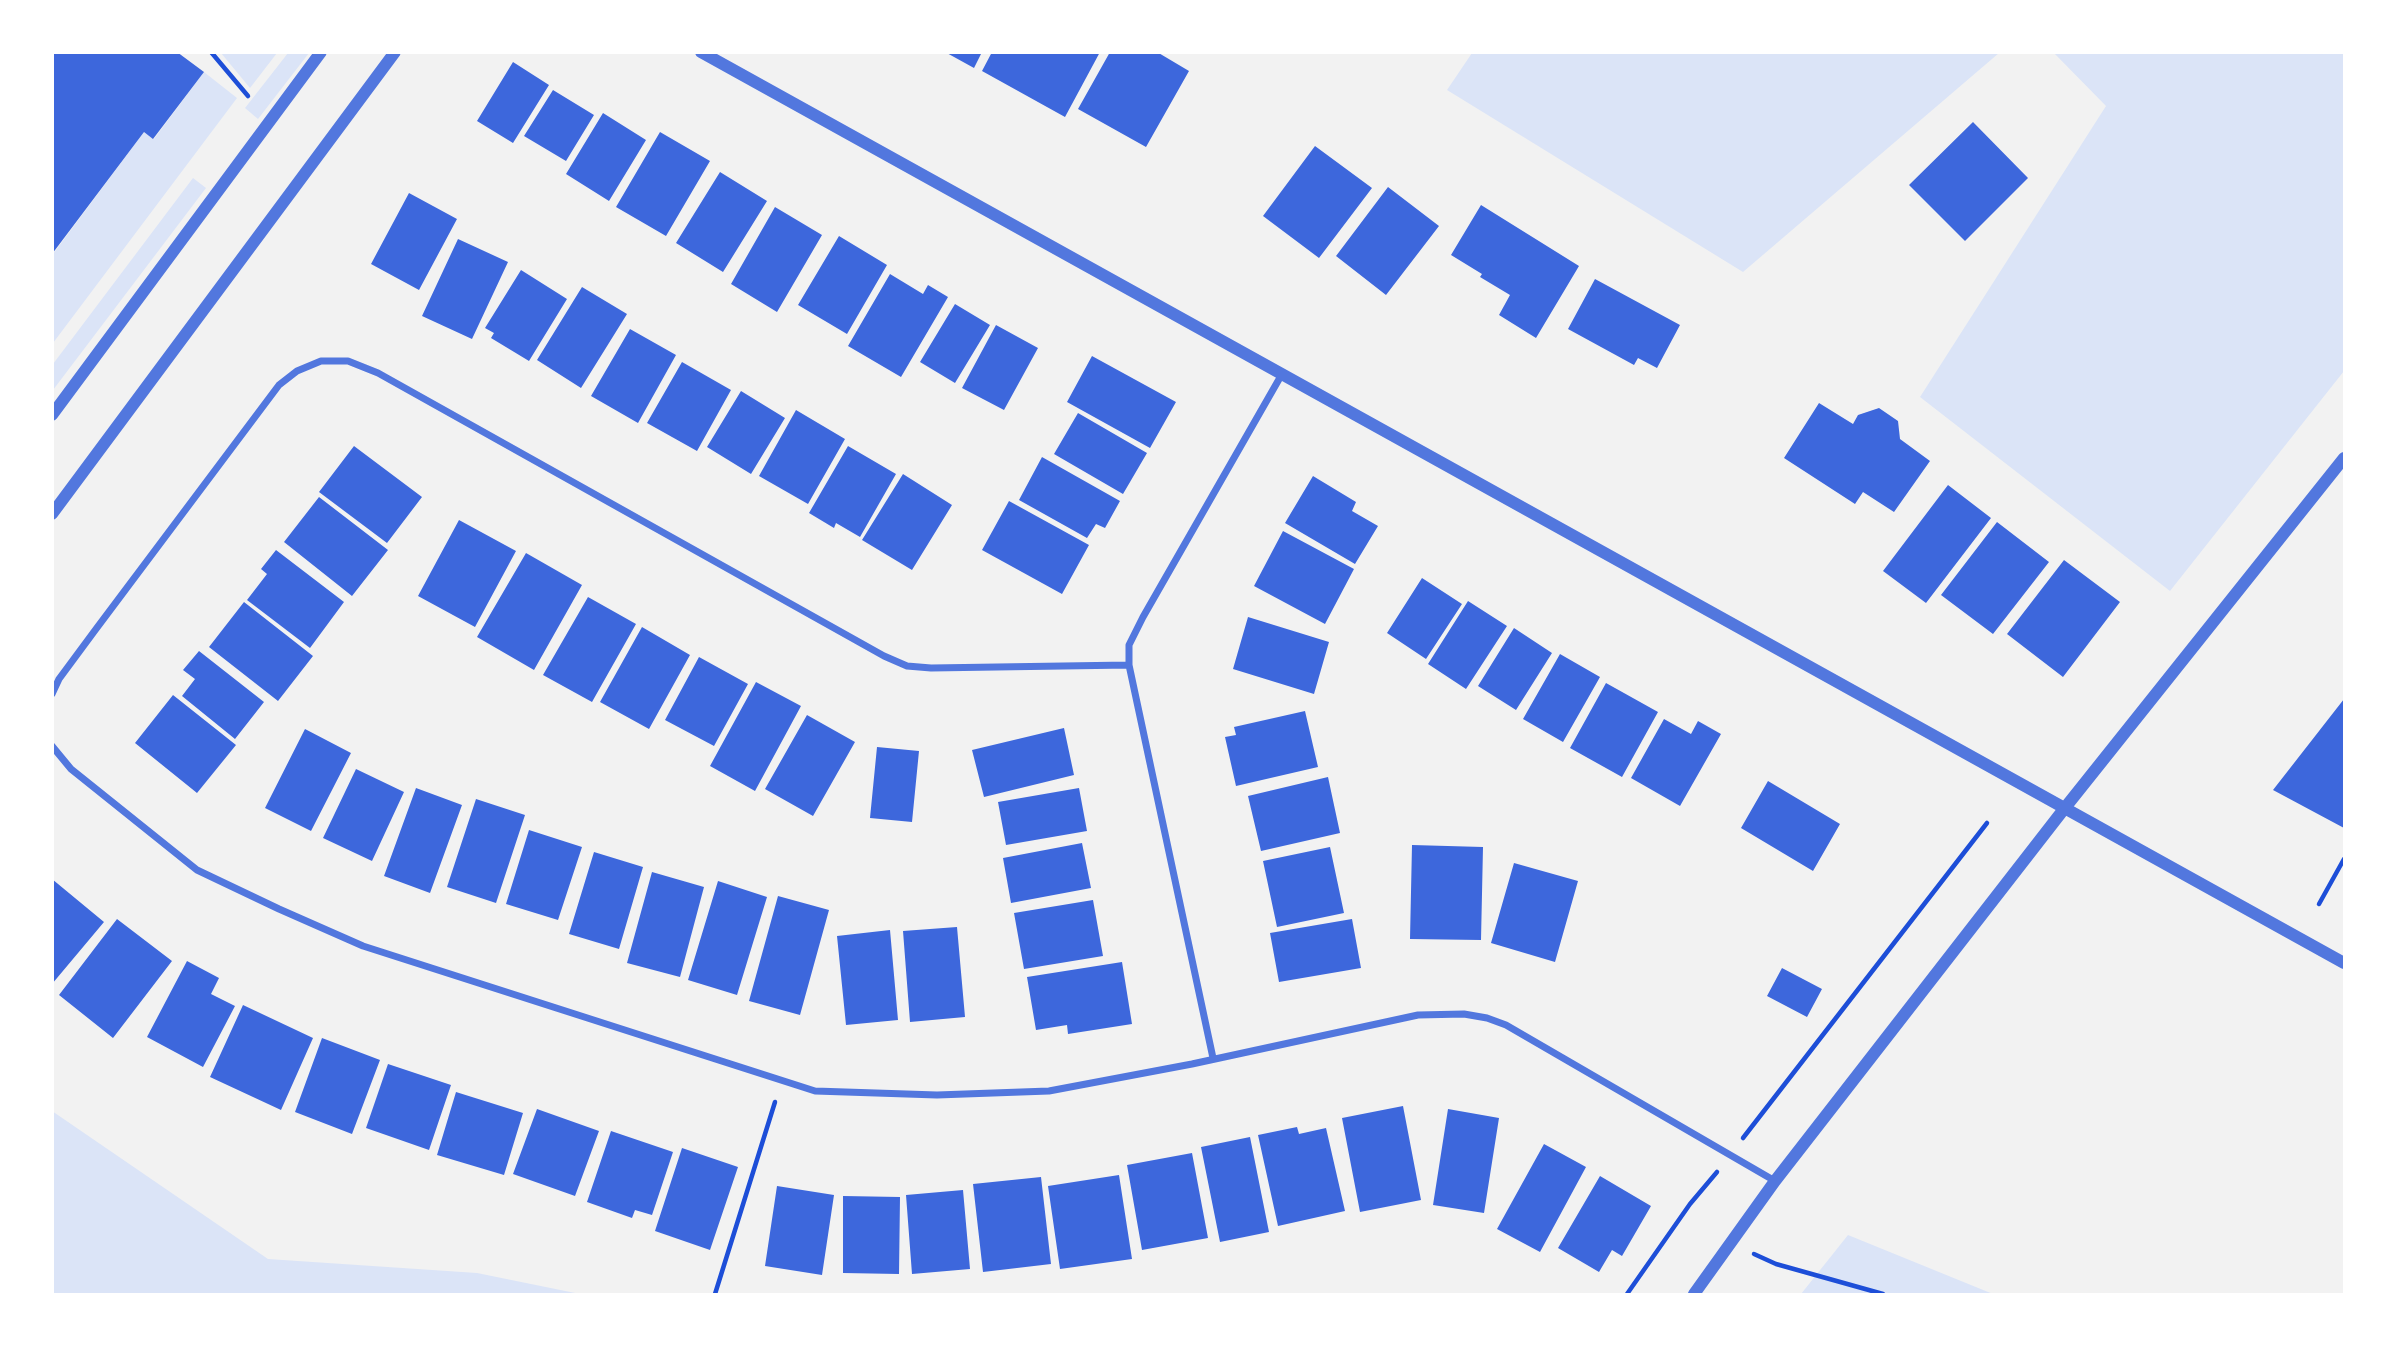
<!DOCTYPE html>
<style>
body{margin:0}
#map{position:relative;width:2397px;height:1347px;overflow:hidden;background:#f2f2f2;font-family:Arial,sans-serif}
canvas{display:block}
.frame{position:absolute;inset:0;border:54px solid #fff;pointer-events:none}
</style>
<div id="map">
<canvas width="2397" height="1347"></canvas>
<div class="frame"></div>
</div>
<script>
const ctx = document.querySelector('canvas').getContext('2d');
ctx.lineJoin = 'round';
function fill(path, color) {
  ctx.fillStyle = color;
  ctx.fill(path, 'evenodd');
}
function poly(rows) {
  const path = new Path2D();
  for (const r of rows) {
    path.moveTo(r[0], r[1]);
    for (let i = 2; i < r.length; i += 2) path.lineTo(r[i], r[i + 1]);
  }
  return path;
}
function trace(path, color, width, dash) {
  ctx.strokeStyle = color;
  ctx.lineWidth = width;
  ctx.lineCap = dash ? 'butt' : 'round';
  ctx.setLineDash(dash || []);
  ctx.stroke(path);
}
fill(poly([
 [221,53,277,53,250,88],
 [288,53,309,53,258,119,245,108],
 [1472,53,1472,52,1999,53,1743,272,1447,90],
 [2054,53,2344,53,2344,371,2170,591,1920,397,2106,106],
 [204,72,237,98,53,343,53,254,144,132,154,139],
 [193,178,206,188,53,390,53,364],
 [52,1111,268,1259,477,1273,580,1294,53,1294],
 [1848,1235,1993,1294,1801,1294]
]), '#dbe4f7');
fill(poly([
 [52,52,177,52,204,72,153,139,144,132,52,254],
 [945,52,982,52,974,68],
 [992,52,1100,52,1065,117,982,71],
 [1110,52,1157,52,1189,71,1146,147,1078,109],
 [513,62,549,85,513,143,477,121],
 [553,90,594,115,566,161,524,136],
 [603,113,646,140,609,201,566,174],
 [1973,122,2028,178,1965,241,1909,185],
 [660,132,710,161,666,236,616,207],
 [1315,146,1372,188,1319,258,1263,216],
 [720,172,767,201,723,272,676,243],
 [1388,187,1439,226,1386,295,1336,256],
 [409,193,457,219,419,290,371,264],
 [1481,205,1579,266,1536,338,1499,315,1510,295,1480,277,1482,274,1451,255],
 [775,207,822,235,777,312,731,284],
 [839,236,887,265,847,334,798,305],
 [458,239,508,262,472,339,422,316],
 [521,270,567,299,529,361,491,338,494,333,485,328],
 [890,274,923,294,928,285,948,297,901,377,848,346],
 [1595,279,1680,325,1657,368,1638,358,1634,365,1568,329],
 [582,287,627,314,581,388,537,360],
 [955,304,990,325,955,383,920,362],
 [996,325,1038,348,1004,410,962,388],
 [630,329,676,355,638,423,591,396],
 [1092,356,1176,402,1150,448,1067,402],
 [682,362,731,390,697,451,647,423],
 [741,391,785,418,751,474,707,447],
 [1819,403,1853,424,1858,415,1879,408,1898,421,1900,439,1930,461,1894,512,1863,492,1855,504,1784,458],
 [796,410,845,439,808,504,759,476],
 [1078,413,1147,453,1123,494,1054,454],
 [354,446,422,497,387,543,319,492],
 [848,446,896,474,860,537,836,523,834,528,809,513],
 [1042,457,1120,501,1105,528,1096,524,1087,538,1019,500],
 [903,474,952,505,912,570,862,540],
 [1313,476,1356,502,1352,511,1378,526,1355,564,1285,523],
 [1948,485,1991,518,1926,603,1883,571],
 [319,497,388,550,352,596,284,542],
 [1009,501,1089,545,1062,594,982,550],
 [459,520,516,551,475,627,418,596],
 [1997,522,2049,562,1993,634,1941,595],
 [1283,531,1354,569,1325,624,1254,586],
 [276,550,344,602,310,648,247,600,267,574,261,569],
 [526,553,582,585,534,670,477,637],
 [2064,560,2120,602,2063,677,2007,634],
 [1422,578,1462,604,1426,659,1387,633],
 [588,597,636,624,592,702,543,675],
 [1468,601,1507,626,1466,689,1428,664],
 [244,602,313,656,278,701,209,647],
 [1248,617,1329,642,1314,694,1233,669],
 [642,627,690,655,649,729,600,702],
 [1514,628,1552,653,1516,710,1478,686],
 [199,651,264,702,235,739,182,696,195,679,183,670],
 [1560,654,1600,677,1563,742,1523,719],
 [699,657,748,684,714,746,665,720],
 [756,682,801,706,755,791,710,766],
 [1606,683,1658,712,1622,777,1570,748],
 [173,695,236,745,197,793,135,743],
 [2344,699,2344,828,2273,790],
 [1305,711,1318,767,1236,786,1225,737,1236,735,1234,727],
 [807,715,855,742,813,816,765,789],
 [1664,719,1691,734,1698,721,1721,734,1680,806,1631,778],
 [1064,728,1074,775,984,797,972,750],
 [305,729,351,753,311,831,265,808],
 [877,747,919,751,912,822,870,818],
 [356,769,404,792,372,861,323,838],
 [1328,777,1340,833,1261,851,1248,796],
 [1768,781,1840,824,1813,871,1741,828],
 [416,788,462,805,430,893,384,876],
 [1079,788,1087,831,1006,845,998,802],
 [476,799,525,815,496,903,447,887],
 [529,830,582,847,558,920,506,904],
 [1082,843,1091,888,1011,903,1003,858],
 [1412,845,1483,847,1481,940,1410,939],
 [1330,847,1344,913,1277,927,1263,861],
 [594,852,643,867,619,949,569,934],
 [1514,863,1578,881,1555,962,1491,943],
 [652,872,704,887,680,977,627,963],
 [52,879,104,922,52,984],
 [718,881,767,897,737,995,688,980],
 [778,896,829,910,800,1015,749,1001],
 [1093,900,1103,956,1024,969,1014,913],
 [117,919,172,961,113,1038,59,995],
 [1352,919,1361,968,1279,982,1270,933],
 [957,927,965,1017,910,1022,903,931],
 [890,930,898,1020,846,1025,837,936],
 [187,961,219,978,211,994,235,1006,203,1067,147,1037],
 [1122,962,1132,1024,1068,1034,1067,1025,1036,1030,1027,977],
 [1782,968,1822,989,1807,1017,1767,996],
 [243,1005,313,1038,281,1110,210,1077],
 [322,1038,380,1060,352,1134,295,1112],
 [388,1064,451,1085,429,1150,366,1128],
 [456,1092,523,1113,504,1175,437,1155],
 [1403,1106,1421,1200,1360,1212,1342,1118],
 [537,1109,599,1131,575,1196,513,1174],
 [1448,1109,1499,1118,1484,1213,1433,1205],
 [1297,1127,1299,1134,1326,1128,1345,1211,1278,1226,1258,1135],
 [611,1131,673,1152,652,1215,635,1210,632,1218,587,1202],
 [1250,1137,1269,1232,1220,1242,1201,1147],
 [1544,1144,1586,1167,1540,1252,1497,1229],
 [682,1148,738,1167,710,1250,655,1231],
 [1192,1153,1208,1238,1142,1250,1127,1165],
 [1119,1175,1132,1259,1060,1269,1048,1186],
 [1600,1176,1651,1206,1622,1256,1612,1250,1599,1272,1558,1248],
 [1041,1177,1051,1264,983,1272,973,1184],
 [777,1186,834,1195,822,1275,765,1266],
 [963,1190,970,1269,912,1274,906,1195],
 [843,1196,900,1197,899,1274,843,1273]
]), '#3d67dc');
trace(poly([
 [211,52,248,96],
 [2319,904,2344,859],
 [1743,1138,1987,823],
 [1754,1254,1776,1264,1883,1294],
 [715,1294,775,1102],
 [1627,1294,1690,1204,1717,1172]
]), '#1d4ed8', 4.5);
trace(poly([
 [52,694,59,679,96,629,279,385,297,371,321,361,348,361,378,373,884,656,907,666,931,668,1129,665],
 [52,746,71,769,197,870,279,909,363,946,815,1091,937,1095,1049,1091,1192,1064,1418,1015,1464,1014,1487,1018,1506,1025,1775,1181],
 [1213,1058,1129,665,1129,645,1143,617,1282,374]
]), '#5277de', 7);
trace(poly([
 [701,52,2344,963],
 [52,415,321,52],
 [52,514,395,52],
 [1694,1294,1775,1181,2064,809,2344,458]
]), '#5277de', 12);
</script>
